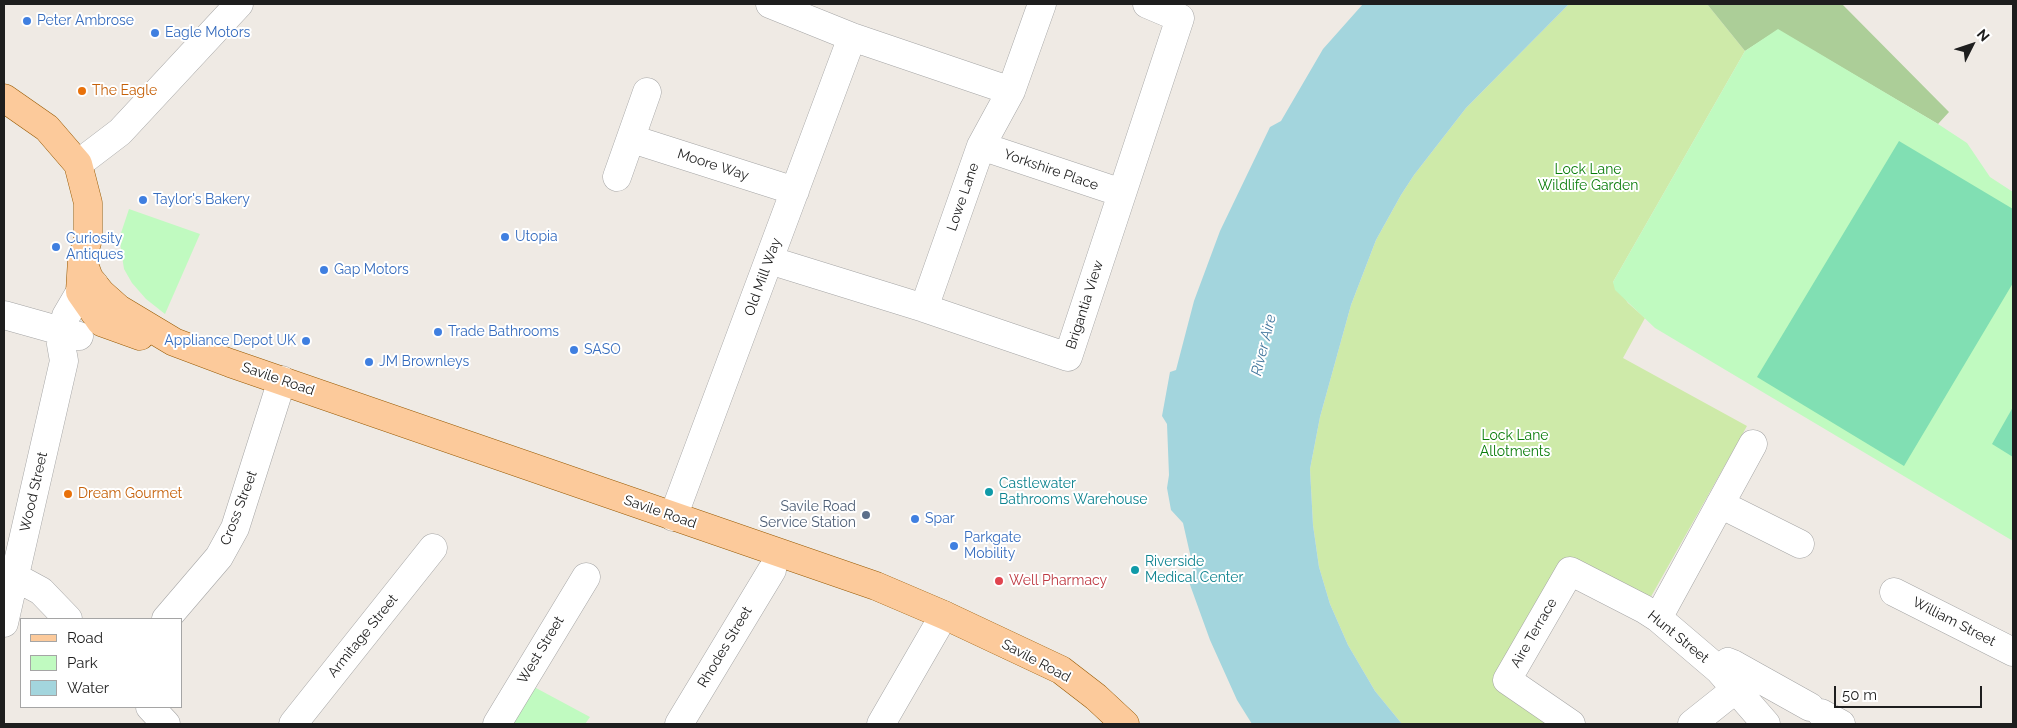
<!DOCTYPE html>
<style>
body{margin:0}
#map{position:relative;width:2017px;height:728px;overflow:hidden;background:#efeae4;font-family:Raleway,sans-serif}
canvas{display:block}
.frame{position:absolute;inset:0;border:5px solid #1e1e1e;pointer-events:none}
.legend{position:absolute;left:20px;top:618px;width:162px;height:90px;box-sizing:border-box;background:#fff;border:1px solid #a5a5a5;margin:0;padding:6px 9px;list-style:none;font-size:15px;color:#1e1e1e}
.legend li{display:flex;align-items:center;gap:10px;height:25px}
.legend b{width:25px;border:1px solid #a5a5a5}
.north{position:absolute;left:1947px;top:20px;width:50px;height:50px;-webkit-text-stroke:4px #fff;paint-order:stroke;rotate:49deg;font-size:14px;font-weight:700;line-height:20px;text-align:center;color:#1e1e1e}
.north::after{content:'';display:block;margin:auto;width:18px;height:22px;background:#1e1e1e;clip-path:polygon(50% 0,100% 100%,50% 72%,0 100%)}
.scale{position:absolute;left:1834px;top:686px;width:148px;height:22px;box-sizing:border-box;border:2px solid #1e1e1e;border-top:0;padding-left:6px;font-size:15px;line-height:18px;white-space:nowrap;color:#1e1e1e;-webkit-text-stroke:4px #fff;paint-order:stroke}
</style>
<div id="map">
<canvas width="2017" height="728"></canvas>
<div class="frame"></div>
<ul class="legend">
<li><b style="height:6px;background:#fcca9b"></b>Road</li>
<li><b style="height:14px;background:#c0fac0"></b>Park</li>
<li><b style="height:14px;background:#a3d5dd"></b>Water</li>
</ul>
<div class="north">N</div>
<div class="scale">50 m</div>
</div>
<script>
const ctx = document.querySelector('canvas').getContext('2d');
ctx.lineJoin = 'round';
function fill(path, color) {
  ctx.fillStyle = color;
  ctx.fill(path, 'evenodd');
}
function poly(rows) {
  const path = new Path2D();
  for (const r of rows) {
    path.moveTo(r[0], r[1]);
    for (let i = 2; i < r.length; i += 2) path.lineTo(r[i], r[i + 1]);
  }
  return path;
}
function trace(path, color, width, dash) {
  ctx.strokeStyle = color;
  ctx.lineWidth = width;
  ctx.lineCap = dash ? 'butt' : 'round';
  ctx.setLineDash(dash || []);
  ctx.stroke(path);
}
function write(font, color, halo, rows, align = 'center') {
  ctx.font = font + ' Raleway,sans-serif';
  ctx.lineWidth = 4;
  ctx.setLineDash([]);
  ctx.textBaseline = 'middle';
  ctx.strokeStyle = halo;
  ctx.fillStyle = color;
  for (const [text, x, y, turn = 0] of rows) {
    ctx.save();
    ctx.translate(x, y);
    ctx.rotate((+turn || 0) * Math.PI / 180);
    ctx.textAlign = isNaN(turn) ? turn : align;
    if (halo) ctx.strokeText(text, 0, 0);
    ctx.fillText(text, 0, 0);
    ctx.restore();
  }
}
fill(poly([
 [1569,4,1707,4,1745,51,1613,282,1628,303,1645,318,1623,358,1747,426,1644,609,1570,571,1512,669,1548,724,1402,724,1375,691,1348,645,1330,604,1319,567,1313,525,1310,469,1320,417,1351,305,1376,240,1401,195,1414,175,1466,108]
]), '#ceeaa9');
fill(poly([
 [1707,4,1842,4,1949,112,1938,124,1778,30,1745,51]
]), '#acce98');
fill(poly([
 [1778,29,1938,124,1967,143,1990,177,2013,192,2013,541,1655,328,1615,290,1613,282,1745,51],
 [129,209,200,234,165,314,146,299,132,283,124,269,120,243,121,233],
 [523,681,590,717,585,724,497,724]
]), '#c0fac0');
fill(poly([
 [1899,141,2013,209,2013,283,1904,466,1757,377],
 [2013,407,2013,457,1992,444]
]), '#81dfb3');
fill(poly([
 [1363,4,1569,4,1466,108,1414,175,1401,195,1376,240,1351,305,1320,417,1310,469,1313,525,1319,567,1330,604,1348,645,1375,691,1402,724,1252,724,1237,700,1210,640,1189,582,1193,567,1183,523,1171,510,1167,488,1169,475,1167,424,1162,416,1170,372,1176,370,1194,301,1220,231,1270,127,1281,121,1323,49]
]), '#a3d5dd');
const minor = poly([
 [770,4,852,37,1011,91,981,146,924,308],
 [1011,91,1042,4],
 [632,139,795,191],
 [981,146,1122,193],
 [78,164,120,132,239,4],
 [617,177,647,92],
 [769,260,924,308,1068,357,1180,18,1147,4],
 [4,315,79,336],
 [1720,504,1800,544],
 [673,517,852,37],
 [4,571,41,591,68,619],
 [1894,592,2013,652],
 [1658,618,1753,444],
 [166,619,219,557,235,528,282,380],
 [4,623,64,361,61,344,66,316,80,292,94,284],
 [1719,670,1728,662,1733,664,1810,707],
 [150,707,166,724],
 [1821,713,1841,724],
 [293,724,433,548],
 [497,724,586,577],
 [679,724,772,570],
 [881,724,944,615],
 [1571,724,1507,680,1570,571,1644,609,1658,618,1719,670,1766,724],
 [1692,724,1736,689]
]);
const major = poly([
 [4,98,47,128,78,164,88,203,88,239,82,259,80,292,101,322,140,336],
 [82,259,89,278,101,293,119,309,174,342,230,363,876,586,944,615,1061,670,1096,697,1125,724]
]);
trace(minor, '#a5a5a5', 29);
trace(major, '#975900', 29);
trace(minor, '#fff', 28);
trace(major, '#fcca9b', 28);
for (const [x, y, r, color] of [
 [27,21,5,"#3f7fe0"],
 [155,33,5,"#3f7fe0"],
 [82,91,5,"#e8710a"],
 [143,200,5,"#3f7fe0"],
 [505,237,5,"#3f7fe0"],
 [56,247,5,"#3f7fe0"],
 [324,270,5,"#3f7fe0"],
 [438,332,5,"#3f7fe0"],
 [306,341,5,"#3f7fe0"],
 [574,350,5,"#3f7fe0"],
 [369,362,5,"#3f7fe0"],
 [989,492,5,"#0f9aa8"],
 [68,494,5,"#e8710a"],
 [866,515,5,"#5c6f8a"],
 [915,519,5,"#3f7fe0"],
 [954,546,5,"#3f7fe0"],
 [1135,570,5,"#0f9aa8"],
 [999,581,5,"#e0444e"]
]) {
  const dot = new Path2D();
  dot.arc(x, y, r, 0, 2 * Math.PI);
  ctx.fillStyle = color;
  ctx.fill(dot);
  trace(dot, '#fff', 2);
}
write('14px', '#366cbe', '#fff', [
 ["Peter Ambrose",37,21],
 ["Eagle Motors",165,33],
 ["Taylor's Bakery",153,200],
 ["Utopia",515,237],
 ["Curiosity",66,239],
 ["Antiques",66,255],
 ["Gap Motors",334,270],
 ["Trade Bathrooms",448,332],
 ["Appliance Depot UK",296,341,"right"],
 ["SASO",584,350],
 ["JM Brownleys",379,362],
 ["Spar",925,519],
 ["Parkgate",964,538],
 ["Mobility",964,554]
], 'left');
write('14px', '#c56008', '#fff', [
 ["The Eagle",92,91],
 ["Dream Gourmet",78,494]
], 'left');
write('14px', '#1e1e1e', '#fff', [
 ["Moore Way",713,165,18],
 ["Yorkshire Place",1051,170,19],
 ["Lowe Lane",963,197,-71],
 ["Old Mill Way",763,277,-70],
 ["Brigantia View",1085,305,-72],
 ["Savile Road",278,379,19],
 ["Wood Street",34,492,-77],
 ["Cross Street",239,508,-69],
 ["Savile Road",660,512,19],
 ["William Street",1954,622,27],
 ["Aire Terrace",1534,633,-60],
 ["Armitage Street",363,636,-51],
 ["Hunt Street",1678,637,39],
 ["Rhodes Street",725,647,-59],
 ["West Street",541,650,-59],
 ["Savile Road",1036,661,28]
]);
write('14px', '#0b7d0b', '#fff', [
 ["Lock Lane",1588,170],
 ["Wildlife Garden",1588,186],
 ["Lock Lane",1515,436],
 ["Allotments",1515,452]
]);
write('14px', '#0d838f', '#fff', [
 ["Castlewater",999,484],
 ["Bathrooms Warehouse",999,500],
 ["Riverside",1145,562],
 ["Medical Center",1145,578]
], 'left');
write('14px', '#4e5e75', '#fff', [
 ["Savile Road",856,507],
 ["Service Station",856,523]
], 'right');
write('14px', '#be3a42', '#fff', [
 ["Well Pharmacy",1009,581]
], 'left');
write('italic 15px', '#44789e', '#fff', [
 ["River Aire",1264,345,-76]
]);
</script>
